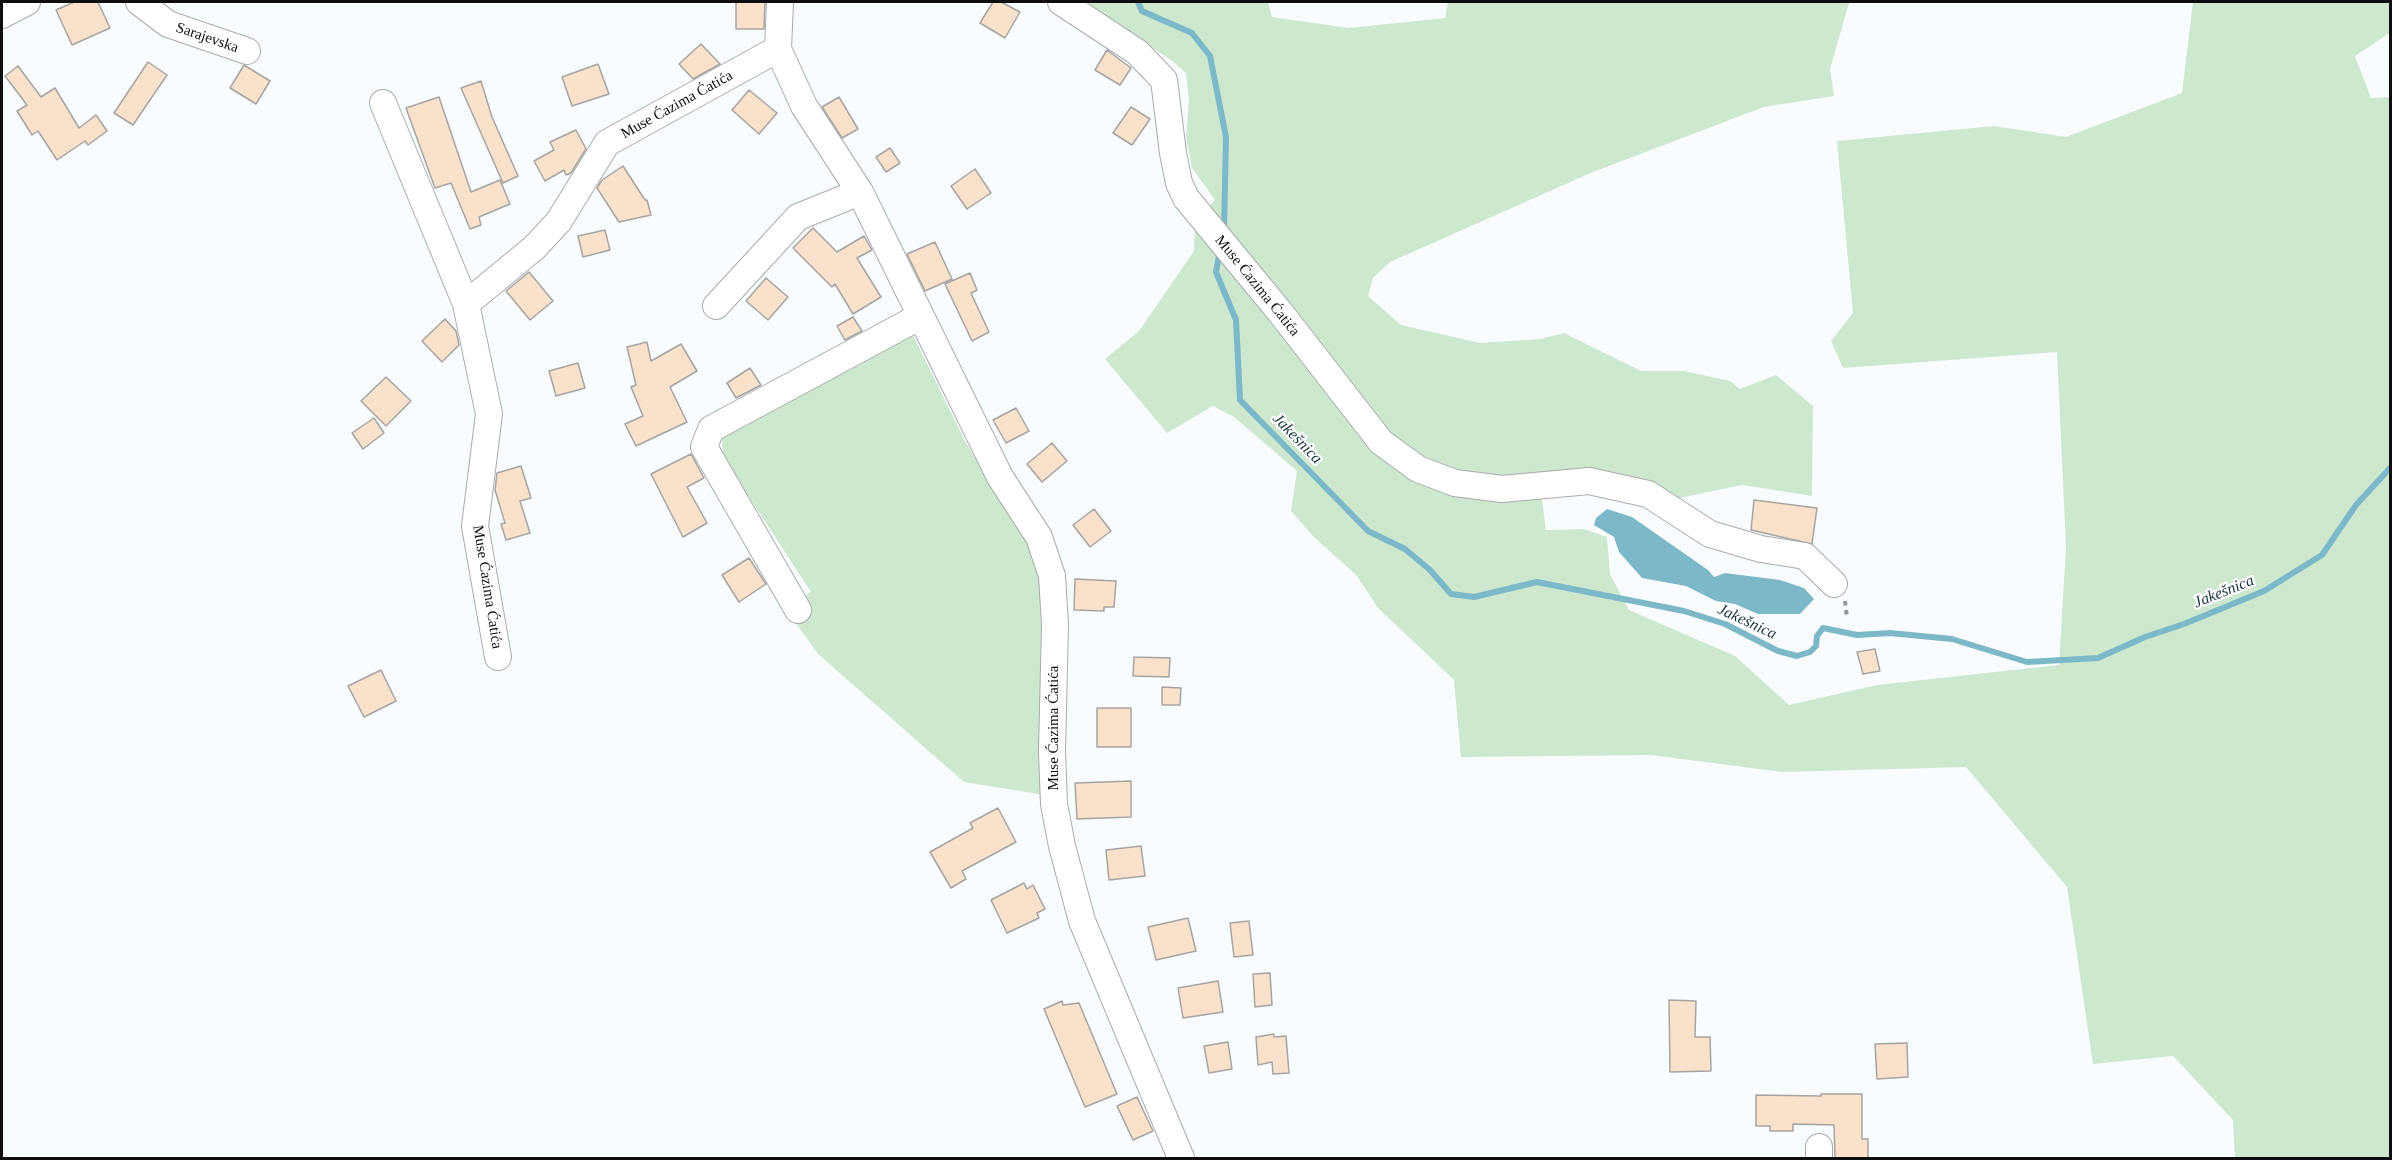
<!DOCTYPE html>
<meta charset="utf-8">
<style>
body{margin:0}
#map{position:relative;width:2392px;height:1160px;overflow:hidden;background:#f9fcfe;font-family:Georgia,serif}
canvas{display:block}
.frame{position:absolute;inset:0;border:3px solid #0e0e0f;pointer-events:none}
</style>
<div id="map">
<canvas width="2392" height="1160"></canvas>
<div class="frame"></div>
</div>
<script>
const ctx = document.querySelector('canvas').getContext('2d');
ctx.lineJoin = 'round';
function fill(path, color) {
  ctx.fillStyle = color;
  ctx.fill(path, 'evenodd');
}
function poly(rows) {
  const path = new Path2D();
  for (const r of rows) {
    path.moveTo(r[0], r[1]);
    for (let i = 2; i < r.length; i += 2) path.lineTo(r[i], r[i + 1]);
  }
  return path;
}
function trace(path, color, width, dash) {
  ctx.strokeStyle = color;
  ctx.lineWidth = width;
  ctx.lineCap = dash ? 'butt' : 'round';
  ctx.setLineDash(dash || []);
  ctx.stroke(path);
}
function write(font, color, halo, rows, align = 'center') {
  ctx.font = font + ' Georgia,serif';
  ctx.lineWidth = 4.5;
  ctx.setLineDash([]);
  ctx.textBaseline = 'middle';
  ctx.strokeStyle = halo;
  ctx.fillStyle = color;
  for (const [text, x, y, turn = 0] of rows) {
    ctx.save();
    ctx.translate(x, y);
    ctx.rotate((+turn || 0) * Math.PI / 180);
    ctx.textAlign = isNaN(turn) ? turn : align;
    if (halo) ctx.strokeText(text, 0, 0);
    ctx.fillText(text, 0, 0);
    ctx.restore();
  }
}
fill(poly([
 [1089,2,1268,2,1272,17,1349,28,1445,18,1448,2,1853,2,1849,3,1830,69,1834,96,1764,107,1593,172,1390,262,1373,278,1368,296,1401,325,1480,343,1540,339,1564,333,1641,371,1684,371,1730,381,1740,389,1776,375,1813,406,1812,496,1742,485,1675,499,1539,479,1546,530,1584,529,1607,537,1610,574,1629,610,1735,656,1789,705,1877,685,2059,665,2066,547,2057,352,1843,368,1831,341,1853,313,1837,141,1994,126,2066,137,2182,93,2193,2,2390,2,2390,33,2355,56,2371,98,2390,97,2390,1158,2235,1158,2233,1120,2173,1056,2093,1064,2067,887,1966,767,1782,772,1651,755,1461,757,1454,680,1378,608,1357,576,1313,536,1291,511,1297,471,1234,417,1213,406,1167,433,1105,359,1139,331,1194,251,1195,220,1215,200,1192,168,1186,137,1189,100,1186,73,1171,60,1092,9],
 [911,331,966,443,1033,553,1048,615,1044,795,964,782,818,654,785,608,811,592,723,457,722,437]
]), '#cde8cf');
fill(poly([
 [1607,509,1632,517,1708,570,1714,577,1725,573,1780,580,1804,588,1814,599,1800,614,1758,614,1735,604,1716,601,1686,586,1642,578,1619,552,1614,537,1594,525,1596,518]
]), '#7cb8c7');
trace(poly([
 [1138,2,1142,11,1192,33,1210,56,1226,137,1224,232],
 [1219,255,1216,272,1236,320,1240,400,1368,531,1405,549,1430,570,1451,594,1474,597,1537,582,1684,611,1725,624,1778,651,1797,656,1810,652,1816,646,1817,636,1823,628,1857,635,1890,633,1952,639,2027,662,2098,658,2145,637,2184,624,2264,591,2322,555,2356,505,2390,468]
]), '#7cb8c7', 6);
const building = poly([
 [74,2,98,2,110,28,72,45,56,10,74,2],
 [736,2,765,2,764,29,736,29,736,2],
 [993,2,1001,2,1020,12,1005,38,980,23,993,2],
 [701,44,720,64,693,79,679,64,701,44],
 [1107,50,1131,68,1120,85,1095,70,1107,50],
 [148,62,167,75,133,125,114,113,148,62],
 [598,64,609,94,572,106,562,77,598,64],
 [244,65,270,81,256,104,230,88,244,65],
 [18,66,41,97,55,88,79,128,96,115,107,131,88,145,85,141,57,160,38,131,32,135,17,111,27,105,5,76,18,66],
 [481,81,492,117,518,176,503,183,461,88,481,81],
 [749,90,777,113,759,134,732,110,749,90],
 [439,97,471,192,500,180,510,204,479,217,481,225,470,229,451,183,435,188,406,108,439,97],
 [839,97,858,129,842,138,822,107,839,97],
 [1131,107,1150,119,1132,145,1113,133,1131,107],
 [576,130,586,149,571,173,566,175,564,170,545,181,534,161,554,150,550,142,576,130],
 [890,148,900,163,886,172,876,157,890,148],
 [623,166,645,200,647,200,651,215,619,222,597,188,602,180,623,166],
 [975,169,991,193,967,209,951,186,975,169],
 [813,228,837,252,864,236,872,250,857,258,881,297,853,314,835,284,832,287,793,248,813,228],
 [605,230,610,250,583,257,578,236,605,230],
 [935,242,952,279,925,291,907,254,935,242],
 [529,272,553,301,530,320,506,291,529,272],
 [970,273,977,290,971,293,989,332,972,341,945,284,970,273],
 [766,278,788,297,768,320,746,301,766,278],
 [853,317,862,331,845,340,837,326,853,317],
 [445,319,456,331,459,345,442,362,422,341,445,319],
 [647,342,651,361,681,344,697,371,670,387,687,422,636,446,625,424,643,416,631,387,636,385,627,347,647,342],
 [578,363,585,388,556,396,549,371,578,363],
 [750,368,761,385,736,398,727,383,750,368],
 [386,377,411,401,386,426,361,401,386,377],
 [1016,408,1029,431,1006,443,993,420,1016,408],
 [374,418,384,433,363,449,352,433,374,418],
 [1052,443,1067,461,1042,482,1027,464,1052,443],
 [691,454,704,478,687,487,707,523,683,537,651,474,691,454],
 [521,466,531,498,520,501,530,533,506,540,501,524,505,523,495,490,497,473,521,466],
 [1754,500,1817,508,1812,544,1751,530,1754,500],
 [1094,509,1111,531,1090,547,1073,525,1094,509],
 [749,558,766,584,739,602,722,575,749,558],
 [1075,579,1116,581,1114,607,1104,607,1104,611,1074,610,1075,579],
 [1875,649,1880,671,1863,674,1857,652,1875,649],
 [1134,657,1170,658,1169,677,1133,676,1134,657],
 [381,670,396,701,364,717,348,686,381,670],
 [1162,687,1181,688,1180,705,1162,705,1162,687],
 [1097,708,1131,708,1131,747,1097,747,1097,708],
 [1131,781,1131,817,1077,819,1075,783,1131,781],
 [998,808,1016,842,962,871,966,879,951,888,930,852,973,828,970,823,998,808],
 [1141,846,1145,876,1109,880,1106,850,1141,846],
 [1024,883,1027,889,1033,885,1045,909,1037,913,1039,918,1007,933,991,900,1024,883],
 [1188,918,1196,951,1156,960,1148,927,1188,918],
 [1249,921,1253,955,1234,957,1230,923,1249,921],
 [1270,973,1272,1005,1255,1007,1253,974,1270,973],
 [1218,981,1223,1012,1183,1018,1178,988,1218,981],
 [1669,1000,1696,1001,1695,1037,1710,1037,1711,1071,1670,1072,1669,1000],
 [1062,1001,1063,1005,1079,1003,1117,1094,1085,1107,1044,1009,1062,1001],
 [1274,1034,1274,1037,1286,1036,1289,1073,1273,1074,1272,1062,1258,1065,1256,1037,1274,1034],
 [1228,1042,1232,1069,1209,1073,1204,1046,1228,1042],
 [1907,1043,1908,1077,1877,1079,1875,1044,1907,1043],
 [1821,1094,1862,1094,1862,1139,1868,1139,1868,1158,1835,1158,1834,1125,1793,1124,1793,1131,1770,1131,1770,1126,1756,1126,1756,1095,1821,1096,1821,1094],
 [1137,1097,1153,1131,1133,1140,1117,1106,1137,1097]
]);
fill(building, '#f9e1cb');
trace(building, '#a6a4a2', 1.5);
const minor = poly([
 [139,2,168,24,247,51],
 [780,2,778,49,804,106,860,192,1000,477,1039,537,1052,576,1055,624,1052,752,1054,804,1062,846,1082,921,1181,1158],
 [1061,2,1137,52,1164,80,1173,153,1179,183,1186,198,1280,312,1381,442,1418,469,1455,483,1502,489,1589,481,1648,494,1710,534,1761,549,1805,556,1834,584],
 [2,15,27,2],
 [383,103,466,304,489,414,475,526,498,657],
 [466,304,535,247,559,221,607,143,778,49],
 [716,306,798,217,860,192],
 [798,610,704,447,711,429,919,317],
 [1819,1147,1819,1158]
]);
trace(minor, '#aaabae', 28);
trace(poly([
 [1845,601,1847,618]
]), '#939596', 4, [4.5, 4.5]);
trace(minor, '#fff', 26);
write('15px', '#0e0e0f', '#fff', [
 ["Sarajevska",207,38,19],
 ["Muse Ćazima Ćatića",677,105,-29],
 ["Muse Ćazima Ćatića",1257,286,51],
 ["Muse Ćazima Ćatića",487,587,81],
 ["Muse Ćazima Ćatića",1054,728,-90]
]);
write('italic 16px', '#17363d', '#fff', [
 ["Jakešnica",1297,439,46],
 ["Jakešnica",2224,592,-22],
 ["Jakešnica",1747,622,25]
]);
</script>
